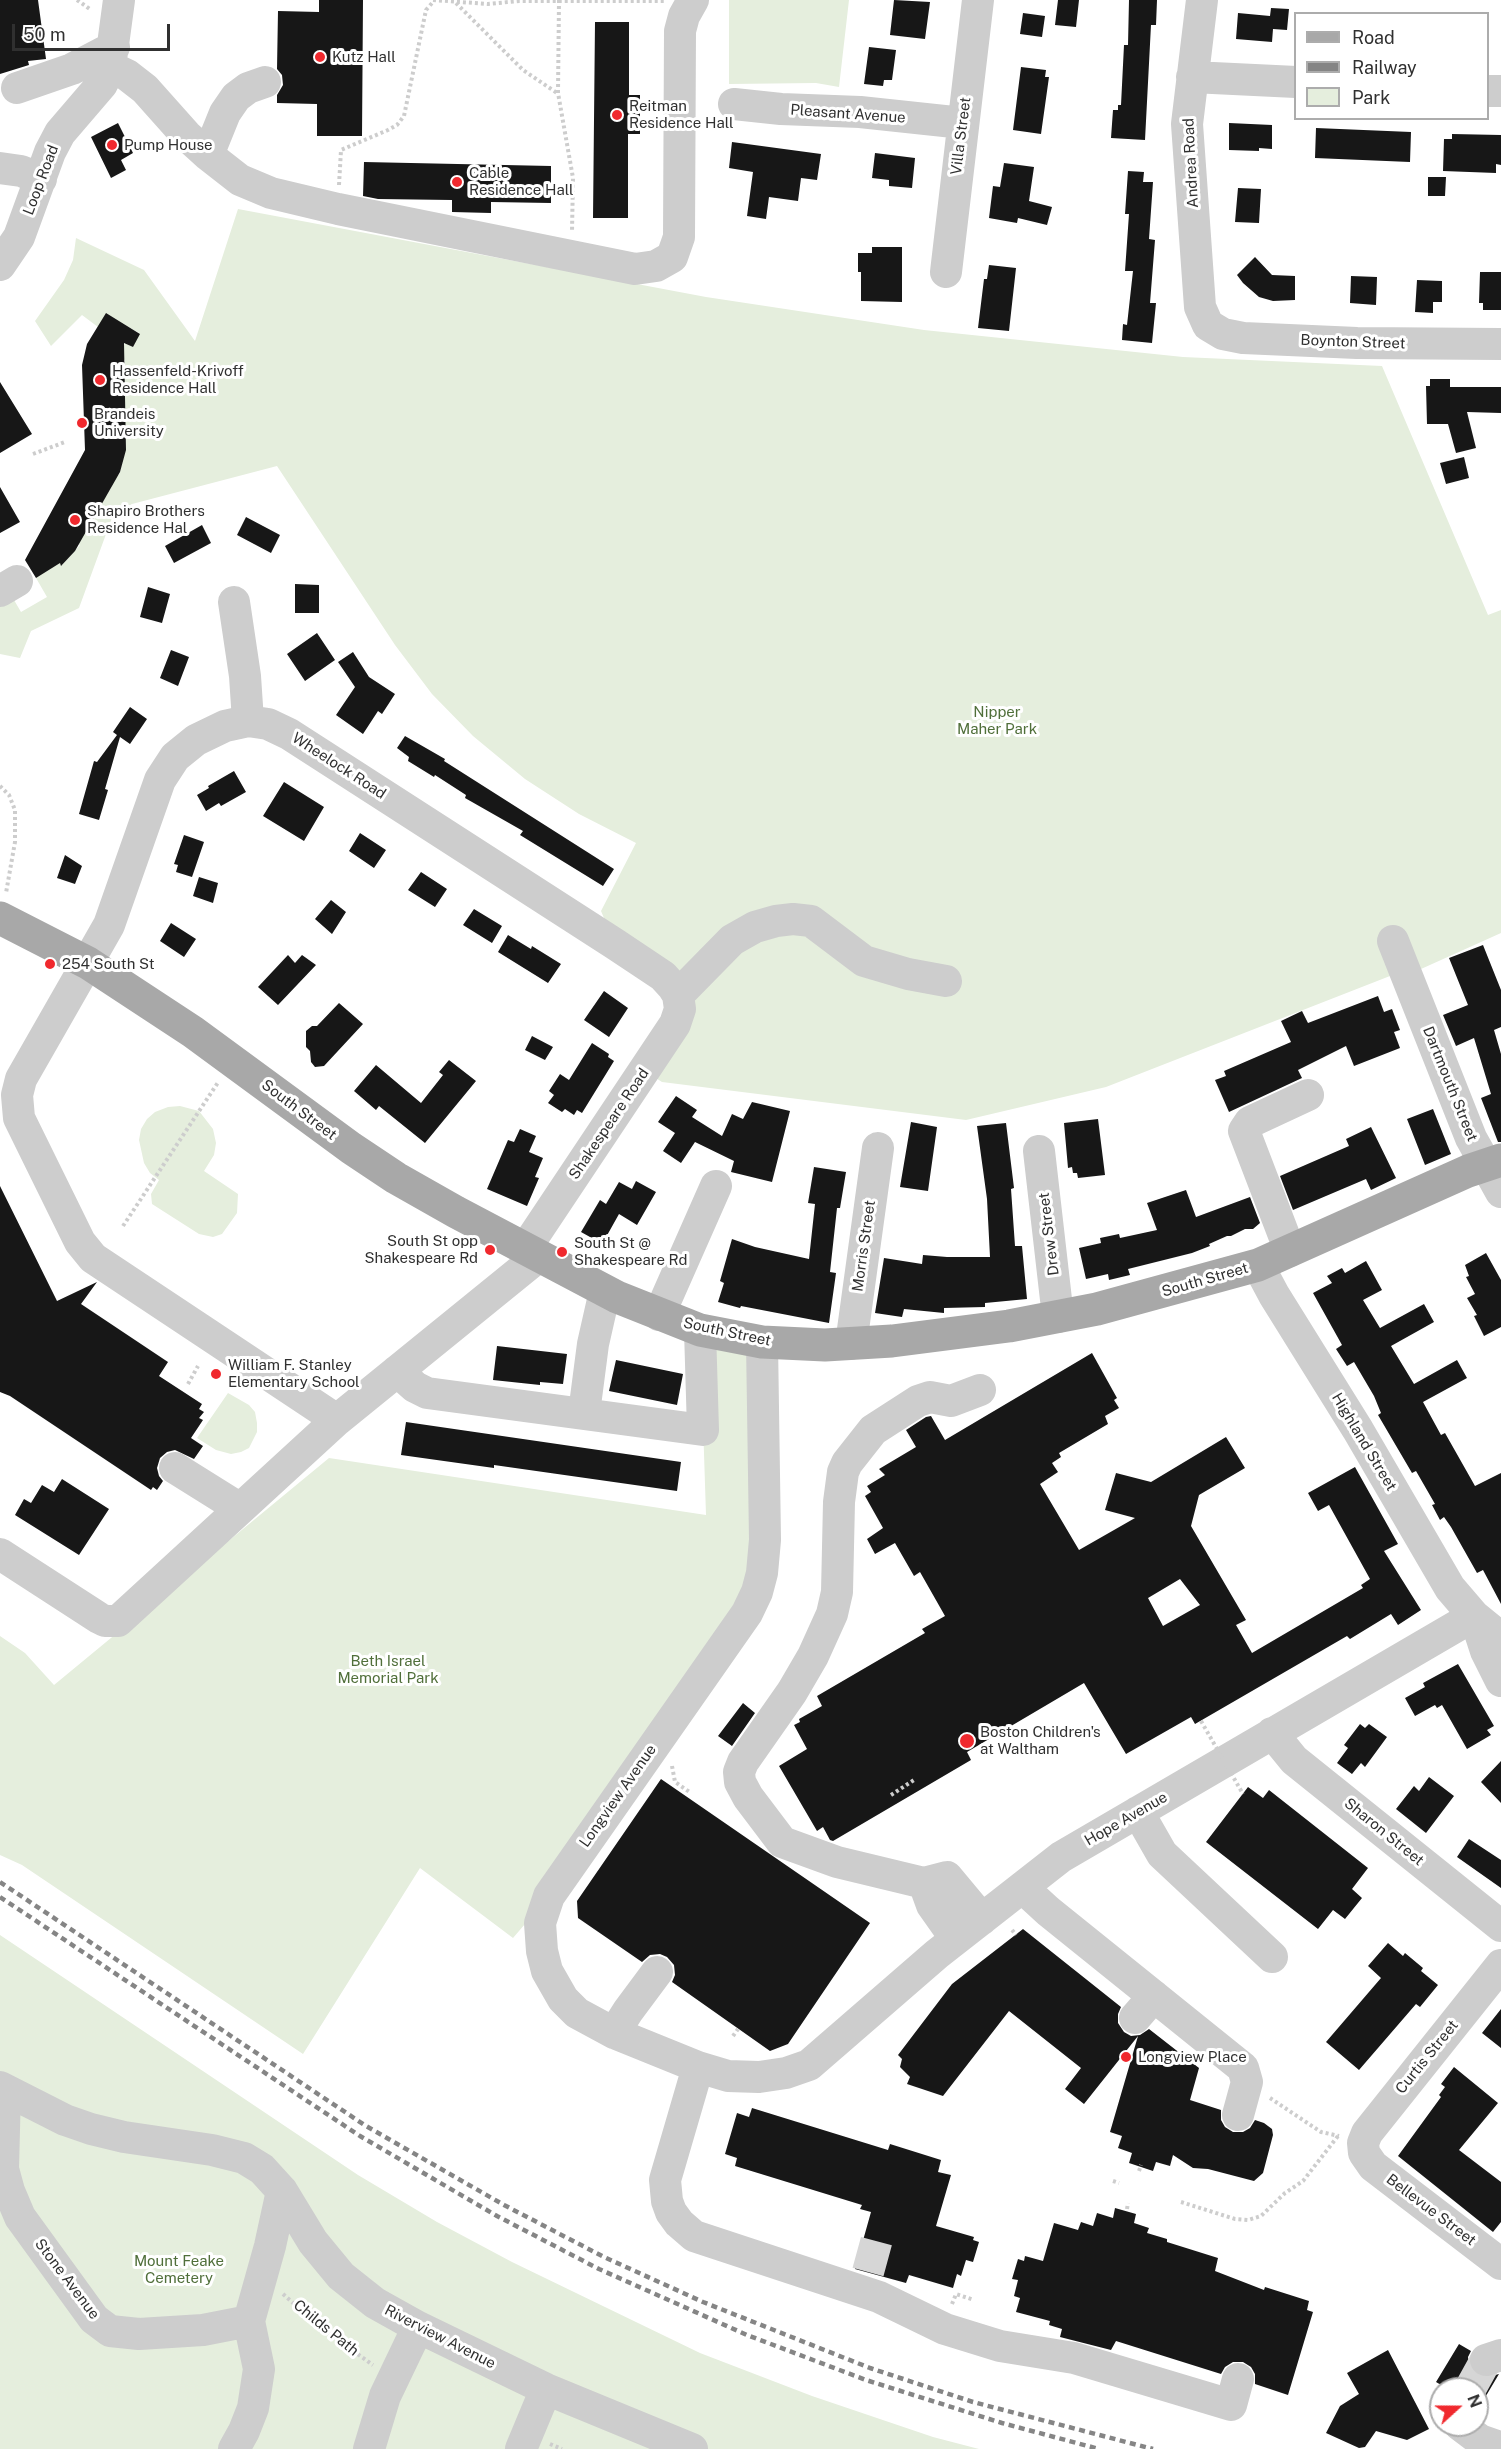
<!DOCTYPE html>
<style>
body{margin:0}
#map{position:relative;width:1501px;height:2449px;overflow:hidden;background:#fff;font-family:"Public Sans",sans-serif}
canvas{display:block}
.legend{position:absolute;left:1294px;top:12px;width:195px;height:108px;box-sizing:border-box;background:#fff;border:2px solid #acacac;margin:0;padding:8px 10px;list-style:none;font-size:18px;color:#303030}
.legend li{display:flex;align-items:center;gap:12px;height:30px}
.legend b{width:30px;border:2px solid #acacac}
.north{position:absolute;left:1429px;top:2377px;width:60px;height:60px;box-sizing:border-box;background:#fff;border:2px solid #acacac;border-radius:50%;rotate:69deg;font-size:16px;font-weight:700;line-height:24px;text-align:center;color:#303030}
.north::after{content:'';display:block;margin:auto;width:21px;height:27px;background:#f0292e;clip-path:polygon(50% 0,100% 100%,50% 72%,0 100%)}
.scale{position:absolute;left:12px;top:24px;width:158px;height:27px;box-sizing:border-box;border:3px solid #303030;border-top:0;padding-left:8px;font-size:18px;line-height:21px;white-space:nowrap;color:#303030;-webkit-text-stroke:4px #fff;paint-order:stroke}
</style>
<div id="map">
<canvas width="1501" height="2449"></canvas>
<ul class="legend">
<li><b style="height:8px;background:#a8a8a8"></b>Road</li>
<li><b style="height:8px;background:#858585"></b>Railway</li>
<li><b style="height:16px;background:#e5eedd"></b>Park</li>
</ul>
<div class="north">N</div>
<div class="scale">50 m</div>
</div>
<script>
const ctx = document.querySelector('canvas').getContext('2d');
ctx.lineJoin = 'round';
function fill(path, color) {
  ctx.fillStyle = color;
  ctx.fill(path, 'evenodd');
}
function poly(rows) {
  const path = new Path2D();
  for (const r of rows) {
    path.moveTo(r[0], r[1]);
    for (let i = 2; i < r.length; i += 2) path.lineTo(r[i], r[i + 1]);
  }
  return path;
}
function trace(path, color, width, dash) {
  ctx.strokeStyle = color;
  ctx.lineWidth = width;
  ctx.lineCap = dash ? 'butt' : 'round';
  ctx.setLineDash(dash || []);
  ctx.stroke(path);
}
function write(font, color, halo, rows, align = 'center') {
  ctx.font = font + ' "Public Sans",sans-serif';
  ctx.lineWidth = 6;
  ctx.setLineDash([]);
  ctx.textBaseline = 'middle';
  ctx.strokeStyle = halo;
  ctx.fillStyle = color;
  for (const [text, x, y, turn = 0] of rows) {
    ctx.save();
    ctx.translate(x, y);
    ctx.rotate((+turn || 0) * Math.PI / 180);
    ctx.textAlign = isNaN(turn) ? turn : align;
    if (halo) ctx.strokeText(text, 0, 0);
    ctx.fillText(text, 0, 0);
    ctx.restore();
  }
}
fill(poly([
 [729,0,849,0,839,87,816,83,729,84],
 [238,209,706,297,924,330,1183,357,1382,366,1488,615,1501,610,1501,933,1421,969,1390,976,1106,1087,966,1120,662,1082,645,1071,679,1017,615,944,601,911,636,843,579,814,525,779,473,736,432,694,395,645,277,466,132,504,113,515,79,608,31,631,20,658,0,654,0,576,21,612,47,597,36,578,59,561,62,565,80,545,77,543,111,488,115,474,119,475,126,448,123,368,125,360,118,356,125,343,133,347,139,333,106,314,98,327,82,315,51,346,35,321,64,280,73,260,76,238,144,270,195,341],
 [180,1106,199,1111,213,1129,216,1143,214,1155,204,1171,238,1194,237,1213,222,1234,213,1237,199,1234,152,1204,151,1194,159,1180,150,1173,144,1163,139,1140,141,1129,147,1119,155,1112,168,1107],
 [700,1330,762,1342,762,1573,549,1896,513,1938,420,1868,303,2054,22,1865,0,1855,0,1636,25,1653,54,1685,329,1458,706,1515],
 [228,1393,249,1405,255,1412,257,1423,257,1432,249,1448,241,1452,231,1454,216,1450,197,1438],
 [0,1935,358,2175,437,2222,512,2262,700,2353,812,2396,933,2437,979,2449,0,2449]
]), '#e5eedd');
fill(poly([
 [0,0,38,0,46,59,28,61,29,65,0,74],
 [319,0,363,0,362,136,317,136,317,104,277,103,277,95,283,85,282,75,277,69,278,11,319,12],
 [894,0,930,2,925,39,890,35],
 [1058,0,1079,0,1076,27,1055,25],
 [1129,0,1157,0,1156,25,1151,25,1145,140,1111,138,1113,110,1118,110,1118,105,1121,105,1124,45,1128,45],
 [1271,8,1289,9,1287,30,1273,29,1272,42,1236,39,1238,13,1270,16],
 [1023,13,1045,16,1042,37,1020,34],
 [595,22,629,22,629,95,640,95,640,134,628,134,628,218,593,218],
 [869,47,896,50,892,80,884,80,883,86,864,84],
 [1021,67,1046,70,1045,77,1049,77,1041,134,1013,130],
 [118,123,133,153,121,160,126,170,111,178,91,137],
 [1229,123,1272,125,1272,149,1259,148,1259,151,1229,150],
 [1316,128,1411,132,1410,162,1315,158],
 [1452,134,1501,135,1501,165,1496,164,1496,173,1443,171,1444,139,1452,139],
 [732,142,821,154,817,180,801,178,798,201,769,197,766,219,747,216,753,172,729,168],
 [875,153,915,158,912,188,889,186,889,180,872,178],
 [364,162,551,166,551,203,491,202,491,213,452,212,452,200,378,199,363,196],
 [1004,163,1034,167,1029,201,1052,207,1047,225,1018,218,1017,223,989,218,993,186,1000,187],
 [1128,171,1144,172,1143,182,1153,182,1149,239,1155,240,1150,303,1156,303,1152,343,1122,340,1123,324,1127,325,1133,271,1125,271,1129,214,1125,214],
 [1428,177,1446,177,1445,196,1428,196],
 [1238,188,1261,189,1259,223,1235,222],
 [872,247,902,247,902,302,861,301,861,272,858,272,858,253,872,253],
 [1255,257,1272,275,1295,276,1295,300,1273,301,1259,297,1243,283,1237,275],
 [989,265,1016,268,1009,331,978,328,984,279,987,279],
 [1480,272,1501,272,1501,310,1483,310,1483,303,1479,303],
 [1351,276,1377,277,1376,305,1350,303],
 [1417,280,1442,281,1442,302,1433,302,1433,313,1415,312],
 [106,313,140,334,133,347,124,343,126,450,120,472,75,551,61,566,60,563,36,578,25,560,85,450,82,365,87,344],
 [1430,379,1450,379,1450,387,1501,387,1501,413,1467,412,1476,448,1456,453,1448,424,1427,424,1426,386,1430,386],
 [0,382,32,434,0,453],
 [1464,457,1469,478,1446,484,1440,463],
 [0,487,20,522,0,533],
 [246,517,280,535,271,553,237,535],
 [202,525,211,543,174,563,165,546],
 [295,584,319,585,319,613,295,613],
 [148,587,170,594,162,623,140,617],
 [317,633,335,660,305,681,287,654],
 [171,650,189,657,178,686,160,678],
 [353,652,369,677,395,694,382,714,378,711,363,734,336,715,355,687,338,662],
 [130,707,147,719,130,744,120,737,105,789,108,790,99,820,79,814,94,761,97,762,117,735,113,732],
 [405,736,445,759,444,761,614,869,603,886,520,835,523,831,465,798,466,795,435,775,434,777,408,761,409,757,397,748],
 [234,771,246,792,221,806,219,803,206,811,197,795,209,788,208,786],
 [284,782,324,807,304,841,263,816],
 [360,833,386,850,374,868,349,851],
 [184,835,204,842,192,877,176,872,178,865,174,864],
 [65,855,82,866,75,884,57,878],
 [421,872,447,889,435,907,408,890],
 [199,877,218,883,213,903,193,896],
 [331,900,346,912,332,934,315,919],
 [474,909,502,926,492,943,463,925],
 [171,923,196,939,184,957,160,941],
 [508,935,531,949,532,946,561,964,548,983,498,952],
 [1483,945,1501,990,1501,1027,1494,1030,1501,1054,1501,1142,1498,1142,1481,1098,1491,1094,1474,1038,1456,1046,1443,1015,1468,1005,1449,958],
 [288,955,295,963,302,955,316,965,278,1005,258,987],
 [604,991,628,1008,609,1037,584,1020],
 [1378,996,1384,1012,1392,1009,1400,1030,1394,1032,1400,1048,1354,1066,1346,1046,1298,1070,1302,1078,1229,1112,1215,1080,1226,1076,1224,1071,1291,1042,1281,1021,1302,1011,1308,1023],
 [339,1003,363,1024,324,1066,315,1067,311,1062,310,1051,306,1047,306,1031,312,1026,317,1026],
 [532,1036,553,1047,545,1060,525,1050],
 [592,1043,609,1054,608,1057,614,1061,582,1113,577,1110,574,1115,565,1109,562,1112,548,1103,554,1095,549,1091,560,1074,569,1080],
 [449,1060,476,1081,425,1143,379,1106,376,1110,354,1091,376,1065,421,1103,443,1075,439,1072],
 [676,1096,697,1110,692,1117,722,1136,732,1114,743,1119,752,1102,790,1111,772,1182,731,1172,734,1161,695,1142,681,1163,663,1151,675,1133,658,1122],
 [1433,1109,1451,1154,1425,1165,1407,1119],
 [1098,1119,1105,1175,1078,1178,1077,1173,1073,1173,1072,1167,1068,1168,1064,1123],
 [911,1122,937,1127,928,1191,900,1187],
 [1006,1123,1014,1188,1011,1189,1015,1246,1022,1246,1027,1299,985,1303,985,1307,944,1308,944,1313,904,1309,902,1317,875,1313,884,1258,922,1264,923,1255,947,1257,990,1257,987,1199,977,1126],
 [1371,1127,1396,1178,1371,1190,1366,1179,1293,1210,1280,1176,1349,1146,1346,1139],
 [520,1129,536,1136,529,1152,543,1158,535,1177,539,1178,527,1206,487,1189,508,1140,514,1142],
 [814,1167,846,1172,840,1208,837,1208,830,1272,836,1273,829,1323,741,1306,740,1308,718,1302,724,1283,720,1281,732,1239,755,1247,809,1259,815,1204,808,1203],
 [636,1181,656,1192,637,1225,619,1214,605,1239,601,1237,599,1242,581,1232,600,1200,606,1204,619,1182,632,1189],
 [0,1186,57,1301,97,1282,81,1304,168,1362,159,1376,202,1404,199,1409,204,1412,199,1418,203,1420,191,1438,203,1446,194,1459,175,1450,167,1452,160,1458,157,1468,159,1476,163,1481,157,1490,153,1487,151,1490,10,1396,0,1392],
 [1186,1190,1196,1217,1250,1197,1260,1223,1253,1229,1245,1229,1231,1236,1227,1236,1209,1244,1210,1246,1192,1253,1128,1269,1130,1275,1109,1280,1108,1274,1086,1279,1079,1248,1101,1243,1100,1238,1119,1234,1120,1238,1157,1230,1147,1203],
 [1486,1253,1501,1280,1501,1327,1484,1336,1474,1316,1477,1315,1467,1298,1475,1294,1466,1277,1469,1276,1465,1265],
 [1366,1261,1382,1290,1363,1300,1380,1328,1424,1304,1434,1322,1391,1346,1414,1384,1457,1360,1467,1378,1423,1402,1441,1435,1445,1433,1475,1486,1501,1473,1501,1604,1483,1570,1477,1573,1451,1527,1444,1517,1440,1520,1432,1505,1435,1504,1416,1471,1412,1473,1378,1415,1381,1413,1374,1396,1354,1362,1347,1366,1336,1349,1342,1345,1313,1293,1332,1283,1327,1276,1342,1268,1345,1273],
 [497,1346,567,1354,563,1384,540,1382,540,1385,493,1380],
 [1092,1353,1117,1398,1114,1400,1119,1408,1105,1416,1108,1424,1059,1453,1061,1457,1052,1463,1058,1472,1040,1484,1079,1550,1135,1518,1105,1510,1116,1473,1151,1482,1226,1437,1245,1468,1199,1495,1191,1526,1246,1620,1236,1625,1252,1653,1363,1588,1361,1585,1370,1579,1329,1505,1318,1511,1308,1493,1355,1467,1398,1544,1384,1551,1421,1610,1398,1625,1391,1614,1350,1639,1347,1636,1195,1724,1191,1717,1126,1754,1084,1683,967,1752,971,1760,833,1841,830,1840,823,1827,817,1831,779,1766,807,1749,794,1725,800,1722,799,1719,822,1706,817,1696,925,1633,922,1629,945,1616,920,1572,914,1576,895,1543,875,1554,867,1539,883,1528,865,1496,871,1492,867,1486,885,1475,879,1469,916,1447,906,1430,926,1417,931,1416,945,1440],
 [1180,1579,1200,1605,1163,1626,1148,1598],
 [616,1360,683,1374,677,1405,609,1391],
 [406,1422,681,1462,677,1491,494,1465,494,1468,401,1455],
 [62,1479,109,1509,79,1555,15,1515,24,1499,31,1503,42,1485,54,1492],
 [1458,1664,1494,1726,1487,1730,1491,1735,1467,1749,1442,1705,1437,1708,1435,1705,1415,1716,1405,1698,1425,1687,1423,1683],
 [743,1703,755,1713,732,1746,718,1736],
 [1360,1724,1365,1728,1369,1724,1387,1737,1365,1767,1361,1763,1352,1774,1337,1763,1348,1748,1344,1745],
 [1501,1761,1501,1803,1481,1782],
 [1429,1777,1454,1796,1426,1833,1396,1809,1414,1786,1419,1791],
 [661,1779,870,1923,788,2044,770,2051,672,1982,675,1975,674,1965,667,1957,660,1954,650,1955,642,1962,578,1918,577,1901],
 [1248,1787,1263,1798,1269,1790,1368,1868,1352,1889,1362,1898,1345,1919,1333,1910,1318,1929,1206,1842],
 [1469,1839,1501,1860,1501,1888,1457,1857],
 [1023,1929,1121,2007,1118,2014,1118,2023,1124,2032,1131,2036,1140,2035,1149,2029,1199,2068,1190,2100,1221,2110,1221,2120,1225,2127,1233,2132,1243,2132,1250,2128,1255,2120,1264,2123,1272,2129,1273,2135,1263,2173,1254,2181,1208,2169,1193,2168,1173,2155,1170,2166,1156,2162,1153,2171,1129,2163,1132,2153,1118,2148,1122,2136,1110,2132,1138,2036,1084,2104,1065,2089,1081,2068,1009,2011,943,2096,907,2084,910,2077,900,2067,902,2059,898,2055,952,1984],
 [1388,1943,1403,1956,1405,1953,1423,1968,1421,1971,1438,1985,1420,2007,1416,2004,1359,2070,1326,2042,1381,1978,1368,1966],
 [1501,2009,1501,2048,1482,2033],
 [1454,2067,1498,2103,1459,2150,1501,2182,1501,2222,1493,2232,1398,2156,1441,2097,1439,2095,1445,2087,1441,2084],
 [752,2108,888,2150,890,2144,941,2160,938,2172,951,2175,936,2226,974,2237,973,2240,979,2242,973,2262,966,2260,961,2276,957,2274,953,2288,909,2275,906,2283,855,2269,871,2212,860,2209,862,2205,735,2166,737,2158,725,2154,737,2113,749,2117],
 [1115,2208,1136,2214,1134,2223,1149,2228,1147,2233,1167,2239,1167,2242,1218,2258,1215,2271,1264,2290,1265,2287,1309,2301,1307,2310,1313,2312,1288,2395,1255,2384,1255,2374,1251,2367,1243,2362,1233,2362,1225,2367,1221,2374,1116,2341,1111,2350,1060,2337,1062,2329,1049,2325,1050,2321,1016,2312,1020,2298,1014,2296,1018,2280,1012,2279,1018,2259,1024,2261,1025,2256,1043,2261,1054,2223,1078,2230,1081,2222,1093,2226,1097,2213,1113,2218],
 [1459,2344,1471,2351,1468,2357,1469,2365,1475,2374,1483,2378,1499,2374,1477,2411,1477,2389,1448,2389,1436,2382],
 [1388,2350,1429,2429,1407,2440,1376,2431,1365,2447,1359,2448,1326,2433,1340,2406,1359,2394,1347,2373]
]), '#171717');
trace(poly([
 [868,2272,877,2239],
 [1470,2389,1486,2360]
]), '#d6d6d6', 32, [32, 16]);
trace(poly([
 [77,0,91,10],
 [433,0,488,4,519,1,664,1],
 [559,0,558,93,573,178,572,232],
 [456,3,523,70,557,93],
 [339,185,341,150,388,130,397,125,404,116,426,10,433,2],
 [33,454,65,442],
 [0,786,9,795,15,810,15,842,6,893],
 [123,1226,219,1081],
 [188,1384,198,1366],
 [672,1766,675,1782,691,1793],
 [891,1795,914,1780],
 [1012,1930,1016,1935],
 [733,2036,738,2029],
 [1270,2098,1321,2132,1339,2136],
 [1139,2171,1141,2165],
 [1113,2181,1119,2183],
 [1181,2202,1235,2219,1248,2220,1261,2216,1285,2193,1303,2181,1338,2136],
 [1127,2209,1128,2203],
 [283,2294,320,2327,373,2365],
 [952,2304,956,2294,974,2300],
 [550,2444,562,2449]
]), '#cdcdcd', 4, [3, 3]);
trace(poly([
 [1202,0,1187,124,1200,307,1208,325,1223,334,1243,338,1357,343,1501,344],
 [110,67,127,75,145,89,186,135,208,155,240,180,271,193,338,209,635,269,656,266,672,257,679,237,680,31,684,16,693,0],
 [1192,77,1296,82],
 [17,88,72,69,114,47],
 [1488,91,1501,91],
 [734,104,781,109,860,112,963,123],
 [208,155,225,113,236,97,248,88,265,82],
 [0,168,21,171,41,179],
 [0,265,19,237,50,152,60,133,102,84,110,67,119,0],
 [946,272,978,0],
 [0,591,17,581],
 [234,602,245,676,248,721],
 [1393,941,1471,1138,1501,1192],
 [678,995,732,940,755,927,776,921,793,919,811,921,864,961,908,974,946,981],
 [1039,1151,1058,1317],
 [1290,1251,1244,1131,1250,1122,1308,1095],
 [1258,1265,1274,1295,1358,1430,1450,1588,1474,1616,1501,1638],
 [659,1315,716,1186],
 [762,1342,765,1540,762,1573,757,1592,747,1613,549,1896,540,1923,542,1951,547,1971,563,1999,577,2013,614,2033,698,2067,728,2076,759,2077,786,2073,809,2065,937,1954,1061,1857,1474,1616],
 [851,1344,878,1148],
 [397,1371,415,1387,427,1393,703,1430,700,1330],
 [980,1390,951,1401,930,1397,918,1401,873,1430,847,1463,843,1472,839,1502,837,1592,832,1614,813,1656,792,1692,743,1762,739,1772,740,1782,748,1797,782,1842,837,1862,924,1883,947,1877,982,1919],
 [584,1413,593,1344,605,1291],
 [337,1420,93,1258,80,1242,19,1118,17,1095,21,1079,109,925,160,780,175,757,196,740,225,726,248,721,268,724,289,734,615,944,663,976,673,987,678,995,680,1009,675,1024,525,1249],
 [175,1468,239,1508],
 [0,1554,99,1618,105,1621,118,1621,337,1420,539,1256],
 [1475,1617,1486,1651,1501,1681],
 [1272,1733,1294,1760,1501,1926],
 [1138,1812,1162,1854,1272,1957],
 [924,1883,932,1905,956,1939],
 [1023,1888,1048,1911,1243,2068,1247,2082,1238,2115],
 [1501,1965,1367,2133,1363,2143,1364,2153,1373,2166,1501,2264],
 [1135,2018,1154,1996],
 [614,2033,628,2011,657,1972],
 [698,2067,665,2180,667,2201,671,2212,679,2223,694,2236,879,2297,945,2329,1000,2346,1074,2358,1231,2405,1238,2379],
 [0,2087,65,2120,91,2129,124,2137,212,2150,244,2158,262,2169,282,2191,313,2242,341,2276,375,2303,418,2327,546,2389,692,2449],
 [5,2090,3,2169,9,2191,20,2217,94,2319,110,2331,139,2334,203,2330,249,2321],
 [1486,2360,1501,2355],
 [1460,2425,1480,2440,1500,2447],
 [234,2449,244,2431,253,2408,259,2369,249,2321,270,2246,282,2191],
 [369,2449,385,2396,418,2327],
 [521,2449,546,2389]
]), '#cdcdcd', 32);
trace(poly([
 [0,918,88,963,193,1032,351,1148,396,1178,456,1212,617,1297,700,1330,762,1342,825,1345,892,1341,1009,1326,1097,1309,1258,1265,1468,1171,1501,1160]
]), '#a8a8a8', 33);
trace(poly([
 [0,1882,366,2126,504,2205,604,2257,703,2302,870,2368,973,2402,1153,2449],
 [0,1897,360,2136,497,2216,599,2269,747,2335,866,2380,1002,2423,1099,2449]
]), '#858585', 4.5, [6, 4.5]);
trace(poly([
 [1201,1721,1243,1794]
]), '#cdcdcd', 4, [3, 3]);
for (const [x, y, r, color] of [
 [320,57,6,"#f0292e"],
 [617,115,6,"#f0292e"],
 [112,145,6,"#f0292e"],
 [457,182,6,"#f0292e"],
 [100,380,6,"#f0292e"],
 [82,423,6,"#f0292e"],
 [75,520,6,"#f0292e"],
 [50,964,6,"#f0292e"],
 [490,1250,6,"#f0292e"],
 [562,1252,6,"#f0292e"],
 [216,1374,6,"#f0292e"],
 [967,1741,8,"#f0292e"],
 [1126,2057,6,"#f0292e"]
]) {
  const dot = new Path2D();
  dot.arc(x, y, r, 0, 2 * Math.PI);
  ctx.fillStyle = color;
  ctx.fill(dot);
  trace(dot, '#fff', 2);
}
write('15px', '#303030', '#fff', [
 ["Kutz Hall",332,57],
 ["Reitman",629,106],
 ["Residence Hall",629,123],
 ["Pump House",124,145],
 ["Cable",469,173],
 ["Residence Hall",469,190],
 ["Hassenfeld-Krivoff",112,371],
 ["Residence Hall",112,388],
 ["Brandeis",94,414],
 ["University",94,431],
 ["Shapiro Brothers",87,511],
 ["Residence Hal",87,528],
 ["254 South St",62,964],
 ["South St opp",478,1241,"right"],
 ["Shakespeare Rd",478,1258,"right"],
 ["South St @",574,1243],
 ["Shakespeare Rd",574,1260],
 ["William F. Stanley",228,1365],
 ["Elementary School",228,1382],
 ["Boston Children's",980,1732],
 ["at Waltham",980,1749],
 ["Longview Place",1138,2057]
], 'left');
write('15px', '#303030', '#fff', [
 ["Pleasant Avenue",848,114,4],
 ["Villa Street",961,136,-83],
 ["Andrea Road",1191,163,-93],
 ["Loop Road",41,180,-69],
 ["Boynton Street",1353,342,2],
 ["Wheelock Road",339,766,33],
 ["Dartmouth Street",1450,1084,68],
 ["South Street",299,1110,37],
 ["Shakespeare Road",609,1124,-56],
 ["Drew Street",1049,1234,-97],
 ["Morris Street",864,1246,-82],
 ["South Street",1205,1280,-16],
 ["South Street",727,1332,12],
 ["Highland Street",1364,1442,59],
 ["Longview Avenue",618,1796,-55],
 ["Hope Avenue",1126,1819,-30],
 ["Sharon Street",1384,1832,39],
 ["Curtis Street",1427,2057,-51],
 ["Bellevue Street",1431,2210,37],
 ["Stone Avenue",67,2279,53],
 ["Childs Path",326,2328,39],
 ["Riverview Avenue",440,2337,27]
]);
write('15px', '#506f3a', '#fff', [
 ["Nipper",997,712],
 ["Maher Park",997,729],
 ["Beth Israel",388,1661],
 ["Memorial Park",388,1678],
 ["Mount Feake",179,2261],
 ["Cemetery",179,2278]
]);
</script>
